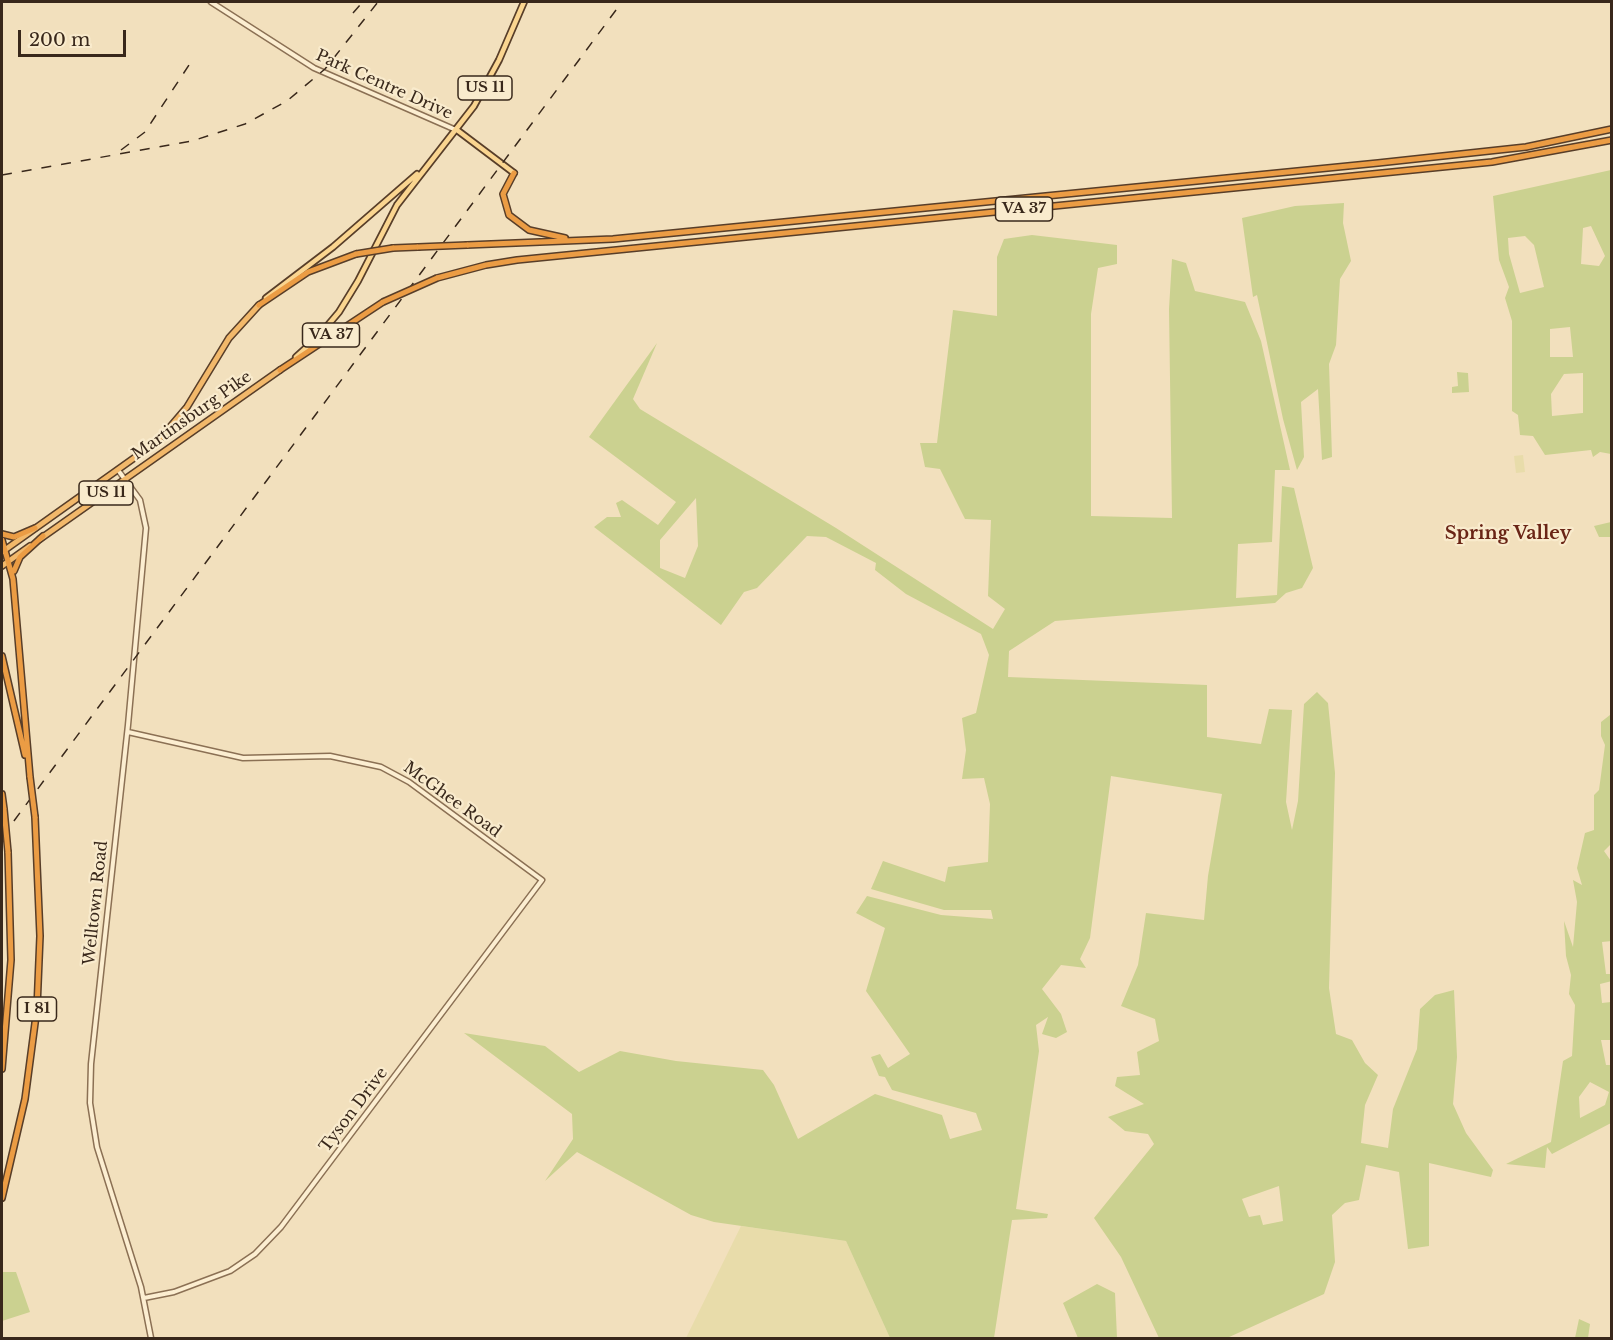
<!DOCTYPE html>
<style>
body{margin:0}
#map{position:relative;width:1613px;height:1340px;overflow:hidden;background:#f2e0bd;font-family:"Libre Baskerville",serif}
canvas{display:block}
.frame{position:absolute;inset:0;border:3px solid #39281b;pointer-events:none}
.scale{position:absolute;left:18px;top:30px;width:108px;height:27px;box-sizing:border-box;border:3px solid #39281b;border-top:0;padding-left:8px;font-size:18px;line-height:21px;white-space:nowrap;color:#39281b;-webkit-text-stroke:4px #f9ebcd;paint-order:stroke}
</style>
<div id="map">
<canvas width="1613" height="1340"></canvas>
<div class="frame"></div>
<div class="scale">200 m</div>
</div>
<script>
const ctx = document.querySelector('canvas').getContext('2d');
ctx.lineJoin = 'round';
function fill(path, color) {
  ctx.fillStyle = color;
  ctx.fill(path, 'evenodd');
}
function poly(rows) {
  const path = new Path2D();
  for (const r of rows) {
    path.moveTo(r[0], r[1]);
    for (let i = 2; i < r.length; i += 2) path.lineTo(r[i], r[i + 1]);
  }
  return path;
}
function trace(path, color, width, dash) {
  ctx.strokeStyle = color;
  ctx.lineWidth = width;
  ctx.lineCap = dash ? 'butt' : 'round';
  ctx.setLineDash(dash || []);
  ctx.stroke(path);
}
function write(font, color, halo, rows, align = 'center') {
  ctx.font = font + ' "Libre Baskerville",serif';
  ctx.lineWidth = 4.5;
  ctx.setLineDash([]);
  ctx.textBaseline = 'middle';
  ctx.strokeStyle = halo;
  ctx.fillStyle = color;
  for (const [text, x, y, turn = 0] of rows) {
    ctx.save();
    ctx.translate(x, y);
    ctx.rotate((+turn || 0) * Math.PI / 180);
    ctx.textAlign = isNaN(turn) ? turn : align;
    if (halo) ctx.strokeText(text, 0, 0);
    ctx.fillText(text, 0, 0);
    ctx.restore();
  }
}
fill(poly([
 [1523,455,1525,472,1516,473,1514,456],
 [741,1226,846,1241,890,1338,686,1338]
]), '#e8dcaa');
fill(poly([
 [1611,170,1611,454,1600,452,1593,457,1591,450,1545,455,1533,436,1520,435,1518,415,1512,411,1512,321,1505,298,1509,287,1499,260,1493,196],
 [1591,226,1605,256,1599,266,1581,264,1583,228],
 [1525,236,1534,245,1544,287,1520,293,1509,254,1508,238],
 [1570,327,1573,357,1550,357,1550,329],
 [1583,373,1583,413,1552,416,1551,394,1564,374],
 [1344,203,1343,223,1351,261,1340,279,1336,345,1329,364,1332,457,1322,460,1318,389,1301,402,1304,457,1297,470,1283,419,1257,295,1253,297,1242,218,1295,206],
 [1032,235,1117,245,1117,264,1098,268,1091,314,1091,516,1172,518,1169,309,1172,259,1186,263,1195,291,1245,302,1261,341,1290,470,1275,470,1272,542,1238,544,1236,598,1277,595,1282,486,1294,488,1313,568,1302,588,1286,593,1275,603,1055,621,1009,651,1008,677,1207,685,1207,737,1261,744,1269,709,1292,710,1286,802,1292,830,1298,801,1304,704,1317,692,1328,703,1335,773,1329,988,1336,1034,1352,1040,1365,1063,1378,1075,1365,1105,1361,1143,1388,1148,1393,1109,1417,1049,1420,1009,1435,995,1454,990,1457,1057,1453,1104,1466,1133,1493,1170,1491,1177,1429,1163,1429,1246,1408,1249,1399,1172,1366,1165,1359,1200,1345,1203,1332,1215,1335,1262,1324,1294,1227,1338,1159,1338,1121,1257,1094,1218,1154,1144,1148,1134,1125,1131,1108,1117,1144,1104,1115,1086,1117,1077,1140,1075,1137,1052,1159,1041,1155,1019,1121,1006,1138,965,1146,913,1204,920,1208,876,1222,794,1111,776,1090,938,1080,959,1086,968,1061,965,1042,989,1061,1014,1067,1032,1056,1038,1042,1034,1048,1017,1036,1025,1039,1051,1016,1209,1048,1214,1047,1218,1012,1220,994,1338,890,1338,846,1241,714,1222,691,1215,577,1152,545,1181,573,1139,572,1114,464,1033,545,1046,579,1072,620,1051,676,1061,763,1070,774,1085,798,1139,875,1094,942,1115,950,1139,982,1130,976,1113,892,1090,885,1077,879,1076,871,1057,880,1054,888,1068,910,1054,866,991,885,928,856,913,867,896,941,915,993,919,991,910,944,910,871,889,883,861,945,882,948,867,988,862,990,804,984,778,962,779,966,750,962,718,976,713,989,655,981,634,906,594,875,570,876,563,826,537,807,536,757,588,744,592,721,625,594,527,607,517,621,517,616,503,622,500,658,525,676,502,589,437,657,343,633,399,640,409,836,528,993,629,1005,609,988,596,991,520,965,519,940,469,925,467,920,443,937,443,953,310,997,316,997,257,1004,239],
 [696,498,698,546,685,578,660,568,660,540],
 [1279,1186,1283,1221,1263,1225,1260,1215,1249,1217,1242,1199],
 [1457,372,1468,373,1469,392,1452,393,1452,387,1458,386],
 [1611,522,1611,537,1599,537,1594,526],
 [1611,705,1611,844,1604,851,1611,861,1612,941,1602,942,1606,974,1611,974,1612,981,1600,984,1602,1003,1611,1002,1611,1040,1601,1040,1606,1065,1611,1065,1611,1123,1552,1154,1547,1147,1545,1168,1506,1164,1551,1142,1563,1061,1572,1056,1575,1005,1569,994,1571,975,1566,956,1564,921,1573,947,1577,902,1573,880,1582,885,1577,868,1585,833,1594,830,1594,795,1599,790,1605,745,1601,736,1601,722,1610,715],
 [1590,1082,1609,1092,1605,1105,1580,1118,1579,1097],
 [2,1272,16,1272,30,1312,2,1321],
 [1097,1284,1115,1293,1117,1338,1078,1338,1063,1303],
 [1579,1319,1590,1324,1588,1338,1575,1338]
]), '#cbd190');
const tertiary = poly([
 [211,2,314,68,456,130],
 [118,470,140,500,146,528,128,725,91,1064,90,1103,97,1147,141,1287,151,1338],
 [128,732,243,758,330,756,381,767,409,782,542,880,281,1227,255,1254,230,1271,174,1292,144,1298]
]);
const primary = poly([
 [457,130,514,173],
 [266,298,333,247,417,174],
 [296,357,317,338,339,312,358,281,397,205,474,106,499,60,524,2]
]);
const trunk = poly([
 [40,539,280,370],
 [2,552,158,441,187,407,229,338,259,305],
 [2,566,30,546]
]);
const motorway = poly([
 [514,173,503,194,509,215,529,230,565,238],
 [467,245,613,239,1378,163,1526,147,1612,129],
 [393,248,418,247],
 [437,278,486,265,517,260,1492,162,1612,140],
 [259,305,308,272,356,254],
 [280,370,383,302],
 [2,534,14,537,35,528],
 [2,540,13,579,30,777],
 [14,571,20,557,43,536],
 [2,656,25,755],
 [2,794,4,809],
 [2,1069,11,960,8,852],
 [2,1198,25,1099,37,1008,40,936,35,817]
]);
trace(tertiary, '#8b7054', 7);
trace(primary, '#583e29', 8);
trace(trunk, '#583e29', 8);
trace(motorway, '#583e29', 8);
trace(tertiary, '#fceed1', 4);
trace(primary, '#fad590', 4.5);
trace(trunk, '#f2b86a', 5);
trace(motorway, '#eb9c44', 5);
trace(poly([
 [353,13,360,5],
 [121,150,145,132,189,65],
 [2,175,192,141,245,124,287,101,325,69,378,2],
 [2,837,622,2]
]), '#39281b', 1.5, [10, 10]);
const motorwayBridge = poly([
 [418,247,467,245],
 [356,254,393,248],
 [383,302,437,278],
 [30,777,35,817],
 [4,809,8,852]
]);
trace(motorwayBridge, '#583e29', 8, []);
trace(motorwayBridge, '#eb9c44', 5);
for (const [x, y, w] of [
 [485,88,54],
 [1024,209,57],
 [331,335,57],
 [106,493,54],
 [37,1009,39]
]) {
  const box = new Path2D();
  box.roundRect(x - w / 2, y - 12, w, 24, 4.5);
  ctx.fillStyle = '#f9ebcd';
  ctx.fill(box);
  trace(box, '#39281b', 1.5);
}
write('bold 15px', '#39281b', null, [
 ["US 11",485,88],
 ["VA 37",1024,209],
 ["VA 37",331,335],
 ["US 11",106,493],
 ["I 81",37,1009]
]);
write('16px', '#39281b', '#f9ebcd', [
 ["Park Centre Drive",384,85,24],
 ["Martinsburg Pike",192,416,-35],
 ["McGhee Road",452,800,36],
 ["Welltown Road",96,903,-84],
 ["Tyson Drive",354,1110,-53]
]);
write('bold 18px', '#6a2516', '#f9ebcd', [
 ["Spring Valley",1508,534]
]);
</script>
